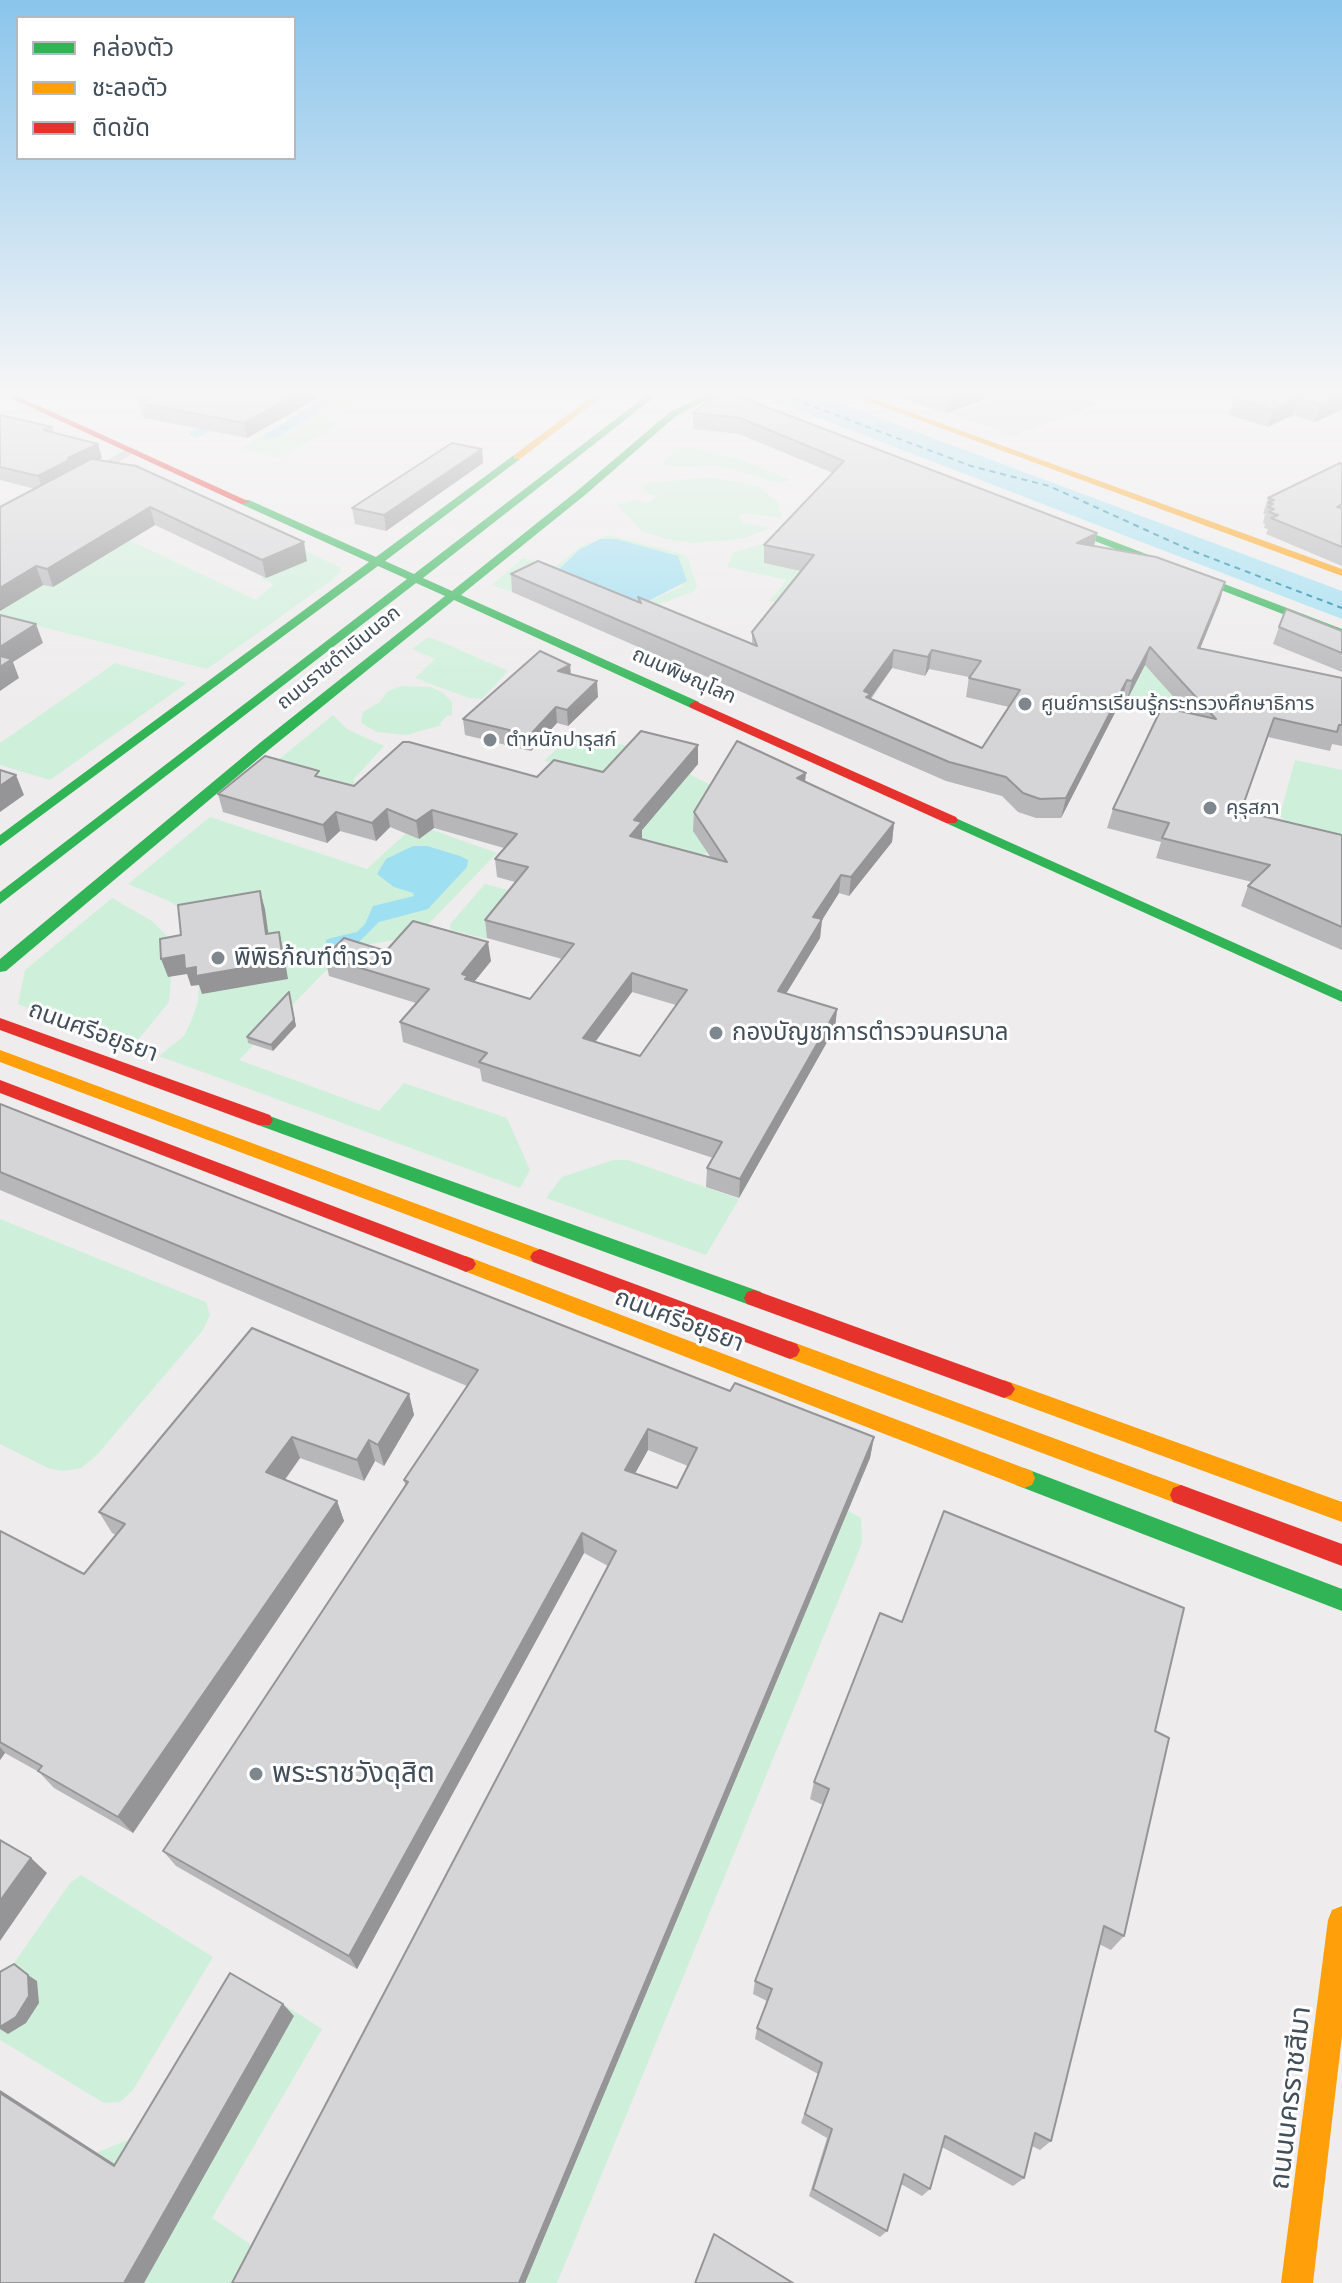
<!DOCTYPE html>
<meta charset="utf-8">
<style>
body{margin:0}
#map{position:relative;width:1342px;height:2283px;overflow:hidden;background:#eeecec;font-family:"Open Sans","Noto Sans Thai",sans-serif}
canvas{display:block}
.legend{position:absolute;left:16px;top:16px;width:280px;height:144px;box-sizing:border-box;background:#fff;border:2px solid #b3b9bd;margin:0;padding:10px 14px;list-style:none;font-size:24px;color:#424f5b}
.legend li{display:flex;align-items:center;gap:16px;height:40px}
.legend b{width:40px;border:2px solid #b3b9bd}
</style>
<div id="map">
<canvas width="1342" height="2283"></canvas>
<ul class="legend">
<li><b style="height:10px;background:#30b455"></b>คล่องตัว</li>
<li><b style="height:10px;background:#ff9f0a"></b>ชะลอตัว</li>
<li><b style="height:10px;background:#e5322d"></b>ติดขัด</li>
</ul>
</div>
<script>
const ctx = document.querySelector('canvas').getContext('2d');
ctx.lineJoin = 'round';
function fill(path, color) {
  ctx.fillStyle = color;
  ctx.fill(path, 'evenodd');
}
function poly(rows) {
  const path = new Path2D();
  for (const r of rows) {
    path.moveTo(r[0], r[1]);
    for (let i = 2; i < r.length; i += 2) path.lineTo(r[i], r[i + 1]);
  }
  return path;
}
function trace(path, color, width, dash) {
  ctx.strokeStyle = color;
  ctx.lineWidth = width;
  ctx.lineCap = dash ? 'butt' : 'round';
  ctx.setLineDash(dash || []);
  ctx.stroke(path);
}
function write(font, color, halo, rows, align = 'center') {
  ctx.font = font + ' "Open Sans","Noto Sans Thai",sans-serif';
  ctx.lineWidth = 6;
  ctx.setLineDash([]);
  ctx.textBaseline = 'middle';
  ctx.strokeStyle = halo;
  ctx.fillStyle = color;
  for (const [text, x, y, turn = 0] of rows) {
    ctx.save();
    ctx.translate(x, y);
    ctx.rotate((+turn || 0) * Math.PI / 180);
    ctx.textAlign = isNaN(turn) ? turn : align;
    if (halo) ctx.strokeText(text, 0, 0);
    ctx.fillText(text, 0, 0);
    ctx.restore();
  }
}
fill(poly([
 [1006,395,1070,395,1097,404,1013,436,953,414]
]), '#dfdddf');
fill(poly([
 [344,395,366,395,326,420,341,423,280,458,241,448,262,435,274,437],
 [689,447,739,459,792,480,778,483,719,466,667,467,663,463,675,450],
 [711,477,759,487,778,502,781,518,744,513,739,517,742,523,771,528,741,539,693,543,666,539,642,531,617,505,636,500,649,503,657,496,645,493,642,484],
 [173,490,340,567,341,571,332,580,207,669,0,616,0,569,97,515,140,534,131,541,256,600,274,584,260,578,298,561],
 [608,535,683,554,688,559,697,586,694,591,663,603,639,607,539,579,512,592,492,585,523,558,556,566,580,547],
 [600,539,683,586,641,605,560,568,579,550],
 [824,541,788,604,769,601,787,580,727,567,734,552,770,542],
 [428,637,439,641,508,671,482,699,469,698,415,678,435,659,412,649],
 [1150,656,1186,698,1180,710,1127,700],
 [115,663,187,683,50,780,0,765,0,743],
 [402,686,430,687,442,692,452,702,452,716,448,715,439,724,442,725,407,735,377,732,361,723,363,712,380,702,388,691],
 [333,715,347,729,384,746,354,779,355,788,260,775],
 [573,733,627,746,601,774,544,761],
 [1295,760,1342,770,1342,837,1288,825,1280,815],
 [683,771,768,814,702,856,625,841],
 [210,817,367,869,416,824,497,853,417,936,354,947,342,954,239,1060,379,1111,404,1083,507,1118,530,1170,520,1188,159,1056,184,1036,192,1019,198,1001,203,925,169,901,128,884],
 [485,884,515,892,510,910,487,939,451,930,450,924],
 [112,898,152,921,167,936,173,955,169,1002,133,1046,18,1004,25,970],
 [613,1160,628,1160,739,1199,706,1255,546,1198,562,1177],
 [0,1219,206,1302,210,1315,203,1330,96,1456,81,1468,63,1471,48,1468,0,1444],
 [848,1511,861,1518,862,1543,557,2283,525,2283],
 [81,1875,213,1957,133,2090,120,2102,104,2103,0,2040,0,1983,70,1883],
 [246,1980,322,2029,212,2218,263,2253,248,2283,0,2283,0,2254,98,2152,158,2128]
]), '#cef0db');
fill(poly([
 [759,395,818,395,1342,591,1342,619],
 [600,539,616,539,678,556,687,581,641,605,563,575,560,568,579,550],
 [413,846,427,846,460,856,468,860,467,867,428,909,379,922,360,941,341,950,326,947,326,940,331,938,357,932,365,924,373,906,414,896,413,893,394,887,377,874,386,859]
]), '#9edff2');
fill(poly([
 [255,395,272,395,200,437,195,438,188,434,255,395],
 [328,395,345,395,276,438,266,438,264,435,328,395]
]), '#9edff2');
trace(poly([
 [783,395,971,466,1049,486,1190,550,1342,608]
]), '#027ea0', 2, [6, 5]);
fill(poly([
 [129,448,139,450,89,479,79,476,129,448]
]), '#c8cbce');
fill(poly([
 [647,395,657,395,423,578,452,591,577,491,670,412,706,395,717,395,676,416,585,495,461,595,699,702,699,708,691,708,454,600,271,748,6,971,0,972,0,959,261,742,445,596,416,583,0,904,0,892,407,579,378,566,0,846,0,835,369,562,241,504,241,500,249,500,376,557,514,455,520,455,520,459,385,561,414,574,647,395],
 [1060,521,1342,629,1342,637,1056,526,1055,524,1060,521],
 [951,816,1342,991,1342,1002,946,823,946,817,951,816],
 [264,1114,761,1292,764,1298,761,1304,754,1306,747,1304,258,1125,255,1120,264,1114],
 [1024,1468,1342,1589,1342,1611,1016,1485,1013,1478,1016,1471,1024,1468]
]), '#30b455');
fill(poly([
 [594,395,604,395,520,459,514,459,514,455,594,395],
 [851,395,863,395,1342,569,1342,576,851,395],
 [0,1050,547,1252,550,1257,547,1262,533,1262,0,1062,0,1050],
 [466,1256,1032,1471,1035,1478,1032,1485,1024,1488,459,1269,456,1264,459,1259,466,1256],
 [790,1341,1189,1488,1192,1495,1189,1502,1181,1505,783,1356,780,1350,783,1344,790,1341],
 [1004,1380,1342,1502,1342,1522,997,1395,993,1389,997,1383,1004,1380],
 [1342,1906,1342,2036,1313,2283,1281,2283,1328,1920,1332,1910,1342,1906]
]), '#ff9f0a');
fill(poly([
 [4,395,15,395,250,502,241,504,4,395],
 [695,701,956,817,958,820,956,823,946,823,691,708,689,705,695,701],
 [0,1018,270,1115,273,1120,270,1125,258,1125,0,1030,0,1018],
 [0,1080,473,1259,476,1264,473,1269,466,1272,459,1269,0,1093,0,1080],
 [540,1249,797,1344,800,1350,797,1356,790,1359,533,1262,530,1257,533,1252,540,1249],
 [754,1290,1011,1383,1015,1389,1011,1395,1004,1398,747,1304,744,1298,747,1292,754,1290],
 [1181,1485,1342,1544,1342,1566,1173,1502,1170,1495,1173,1488,1181,1485]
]), '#e5322d');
fill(poly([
 [115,395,323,395,247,438,143,418,139,403,144,401],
 [716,395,1097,533,1094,546,1225,582,1220,600,1200,648,1342,678,1342,746,1332,744,1330,751,1268,737,1241,811,1342,835,1342,950,1241,906,1248,886,1252,882,1156,858,1161,842,1107,828,1113,809,1188,713,1145,665,1127,700,1122,699,1061,818,1036,818,1018,812,1002,796,946,781,512,592,511,574,639,602,638,597,752,644,752,632,801,571,764,563,764,545,833,473,739,434,693,429,693,413],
 [892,668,925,676,929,669,969,677,966,697,1009,707,982,748,871,699],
 [894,395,997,395,947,413,894,396],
 [1235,395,1342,395,1315,422,1293,415,1268,427,1229,415,1234,398,1237,397],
 [0,415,52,427,54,433,102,458,98,460,307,561,266,578,155,525,53,587,43,585,0,611,35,489,0,480],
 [482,449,483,463,386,531,355,524,352,508],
 [1342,464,1342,566,1266,534,1268,529,1264,528,1265,524,1263,523,1265,514,1263,514,1268,498],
 [1279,627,1342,631,1342,672,1273,644],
 [570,665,571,675,598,697,568,726,557,723,531,751,465,735,463,719],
 [698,764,642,830,642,839,711,858,693,831,694,812,805,782,894,823,892,842,849,896,839,893,822,920,820,938,786,994,837,1009,835,1028,739,1198,706,1187,707,1168,713,1158,482,1081,480,1069,403,1042,400,1022,416,1003,329,976,325,957,386,951,491,961,474,982,530,999,562,959,487,938,485,920,515,882,497,877,495,859,504,848,434,828,419,839,390,827,376,841,340,831,327,843,223,812,218,794,320,777,354,786,537,777],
 [632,992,676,1005,640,1056,595,1042],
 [289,992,296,1026,273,1051,248,1043,247,1037],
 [0,1104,681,1372,730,1391,874,1437,870,1458,525,2283,232,2283,608,1566,584,1553,357,1969,176,1866,163,1851,405,1485,404,1480,467,1386,0,1190],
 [648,1450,688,1466,677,1488,635,1473],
 [252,1328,409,1394,414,1415,384,1466,375,1461,364,1481,300,1458,285,1480,337,1501,344,1521,133,1833,54,1788,39,1772,5,1753,0,1760,0,1531,84,1574,116,1535,112,1533,99,1512],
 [1155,1731,1124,1936,1111,1950,1099,1944,1051,2141,1040,2150,1032,2146,1024,2178,1013,2186,942,2147,930,2189,922,2196,901,2184,887,2231,880,2237,809,2196,827,2138,801,2123,818,2074,755,2039,757,2028,767,2001,753,1994,755,1981,823,1805,810,1799,814,1782]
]), '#b7b6b9');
fill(poly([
 [295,395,323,395,247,438,244,423],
 [950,395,997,395,947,413],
 [1342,395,1342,410,1315,422,1320,405],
 [1298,398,1293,415,1268,427,1273,410],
 [98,444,102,458,75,471,43,491,38,476,68,458],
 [482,449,483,463,386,531,384,515],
 [150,507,155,525,53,587,47,569],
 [1097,533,1093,550,1077,543],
 [304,542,307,561,266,578,262,560],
 [36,566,43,585,0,611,0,588],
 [1225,582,1220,600,1193,666,1198,648],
 [36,624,43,643,13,662,19,678,0,691,0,647],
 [1150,647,1145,665,1127,700,1132,681],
 [894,650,892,668,871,697,869,713,864,691],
 [932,650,929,669,925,676,928,657],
 [570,665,571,681,558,671],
 [1127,680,1122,699,1061,818,1066,798],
 [597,681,598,697,568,726,567,710],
 [556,707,557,723,531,751,530,735],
 [698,745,698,764,642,830,642,840,630,836,634,820],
 [806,773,804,792,797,778],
 [16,775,24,795,0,812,0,786],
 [387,809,390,827,376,841,372,823],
 [432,810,434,828,419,839,416,821],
 [336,812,340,831,327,843,323,825],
 [894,823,892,842,849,896,851,877],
 [841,875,839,893,822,920,820,938,776,1010,778,991,813,917],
 [260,891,265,909,271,952,266,934],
 [279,932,283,949,288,979,202,994,199,985,191,986,187,974,168,977,161,959,184,955],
 [488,942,491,961,470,987,462,974],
 [632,973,632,992,584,1057,583,1038],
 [289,992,296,1026,273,1051,271,1045],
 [837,1009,835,1028,739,1198,740,1179],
 [409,1394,414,1415,384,1466,378,1445],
 [648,1429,648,1450,626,1490,625,1470],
 [292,1437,300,1458,275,1493,266,1472],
 [874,1437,870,1458,525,2283,519,2283],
 [369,1440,375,1461,364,1481,357,1460],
 [337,1501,344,1521,133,1833,118,1817],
 [582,1533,584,1553,357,1969,349,1956],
 [0,1747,5,1753,0,1760],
 [31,1858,47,1873,0,1941,0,1901],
 [28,1975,37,1981,39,2003,26,2023,8,2034,0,2029,0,2027],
 [283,2004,294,2016,144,2283,124,2283],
 [0,2090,130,2174,114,2166,0,2093]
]), '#959496');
const building = poly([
 [156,395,295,395,244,423,139,403,156,395],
 [716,395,735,395,1097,533,1077,543,1156,557,1225,582,1198,648,1342,678,1342,725,1339,725,1337,732,1274,718,1241,811,1342,835,1342,927,1248,886,1270,865,1162,838,1169,823,1113,809,1162,707,1216,719,1150,647,1132,681,1127,680,1066,798,1040,799,1023,793,1006,777,949,762,511,574,538,561,641,603,638,597,757,646,752,632,814,555,764,545,844,461,740,418,693,413,716,395],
 [894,650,928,657,932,650,981,661,969,678,1020,690,982,748,866,697,871,694,864,691,894,650],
 [1240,395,1342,395,1320,405,1298,398,1273,410,1234,398,1240,395],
 [0,415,52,427,43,430,98,444,68,458,71,459,38,476,0,467,0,415],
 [452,443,482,449,384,515,352,508,452,443],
 [91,459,136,466,304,542,262,560,150,507,47,569,36,566,0,588,0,507,91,459],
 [1340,463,1342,464,1342,504,1337,507,1342,508,1342,547,1271,518,1278,515,1269,512,1274,509,1268,507,1273,504,1268,503,1274,500,1268,498,1340,463],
 [1286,609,1342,631,1342,653,1279,627,1286,609],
 [0,615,36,624,0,647,0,615],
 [540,651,570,665,558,671,597,681,567,710,556,707,530,735,463,719,540,651],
 [0,656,12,659,0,667,0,656],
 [641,731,698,745,634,820,642,822,630,836,727,862,694,812,737,741,806,773,797,778,894,823,851,877,841,875,813,917,822,919,778,991,837,1009,740,1179,707,1168,722,1142,479,1062,487,1053,400,1022,429,989,325,957,344,938,386,951,413,921,488,942,462,974,468,976,465,979,530,999,574,944,485,920,528,867,495,859,517,834,432,810,416,821,387,809,372,823,336,812,323,825,218,794,265,756,319,771,315,776,354,786,403,742,409,742,537,777,554,760,603,772,641,731],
 [632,973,687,990,640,1056,583,1038,632,973],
 [0,770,16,775,0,786,0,770],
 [260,891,266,934,279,932,283,961,196,976,196,967,185,969,184,955,161,959,160,939,181,935,178,905,260,891],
 [289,992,294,1020,271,1045,247,1037,289,992],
 [0,1104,681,1372,730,1391,735,1383,874,1437,519,2283,232,2283,616,1551,582,1533,349,1956,163,1851,408,1482,404,1480,478,1370,0,1172,0,1104],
 [648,1429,697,1448,677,1488,625,1470,648,1429],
 [252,1328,409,1394,378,1445,369,1440,357,1460,292,1437,266,1472,337,1501,118,1817,38,1771,42,1766,0,1742,0,1531,84,1574,125,1524,99,1512,252,1328],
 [944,1511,1184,1608,1155,1731,1169,1738,1124,1936,1104,1926,1051,2141,1035,2133,1024,2178,945,2136,930,2189,904,2174,887,2231,813,2189,832,2129,805,2114,822,2063,757,2028,772,1989,755,1981,829,1789,814,1782,880,1613,902,1622,944,1511],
 [0,1840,31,1858,0,1901,0,1840],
 [14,1964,28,1975,29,1996,16,2017,0,2027,0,1972,14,1964],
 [230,1973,283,2004,124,2283,0,2283,0,2093,114,2166,230,1973],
 [714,2234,793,2283,695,2283,714,2234]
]);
fill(building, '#d5d4d7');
trace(building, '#959496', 2);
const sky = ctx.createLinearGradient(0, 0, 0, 715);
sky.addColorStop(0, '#8ac5ec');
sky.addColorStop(0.55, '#f7f6f6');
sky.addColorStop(1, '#f7f6f600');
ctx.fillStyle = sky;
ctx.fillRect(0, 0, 1342, 715);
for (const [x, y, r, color] of [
 [1025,704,8,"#7e868e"],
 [490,740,8,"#7e868e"],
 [1210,808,8,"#7e868e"],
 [218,958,8,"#7e868e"],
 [716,1033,8,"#7e868e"],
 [256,1774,8,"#7e868e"]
]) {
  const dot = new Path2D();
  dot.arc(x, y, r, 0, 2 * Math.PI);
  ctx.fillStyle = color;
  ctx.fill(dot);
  trace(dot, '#fff', 3);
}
write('20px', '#424f5b', '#fff', [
 ["ถนนราชดำเนินนอก",339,658,-39],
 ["ถนนพิษณุโลก",684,676,24]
]);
write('20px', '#424f5b', '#fff', [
 ["ศูนย์การเรียนรู้กระทรวงศึกษาธิการ",1041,704],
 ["ตำหนักปารุสก์",506,740],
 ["คุรุสภา",1226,808]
], 'left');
write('24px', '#424f5b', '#fff', [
 ["พิพิธภ้ณฑ์ตำรวจ",234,958],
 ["กองบัญชาการตำรวจนครบาล",732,1033]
], 'left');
write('24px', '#424f5b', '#fff', [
 ["ถนนศรีอยุธยา",93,1032,20],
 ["ถนนศรีอยุธยา",679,1321,21]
]);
write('28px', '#424f5b', '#fff', [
 ["พระราชวังดุสิต",272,1774]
], 'left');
write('28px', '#424f5b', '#fff', [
 ["ถนนนครราชสีมา",1291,2098,-83]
]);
</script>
